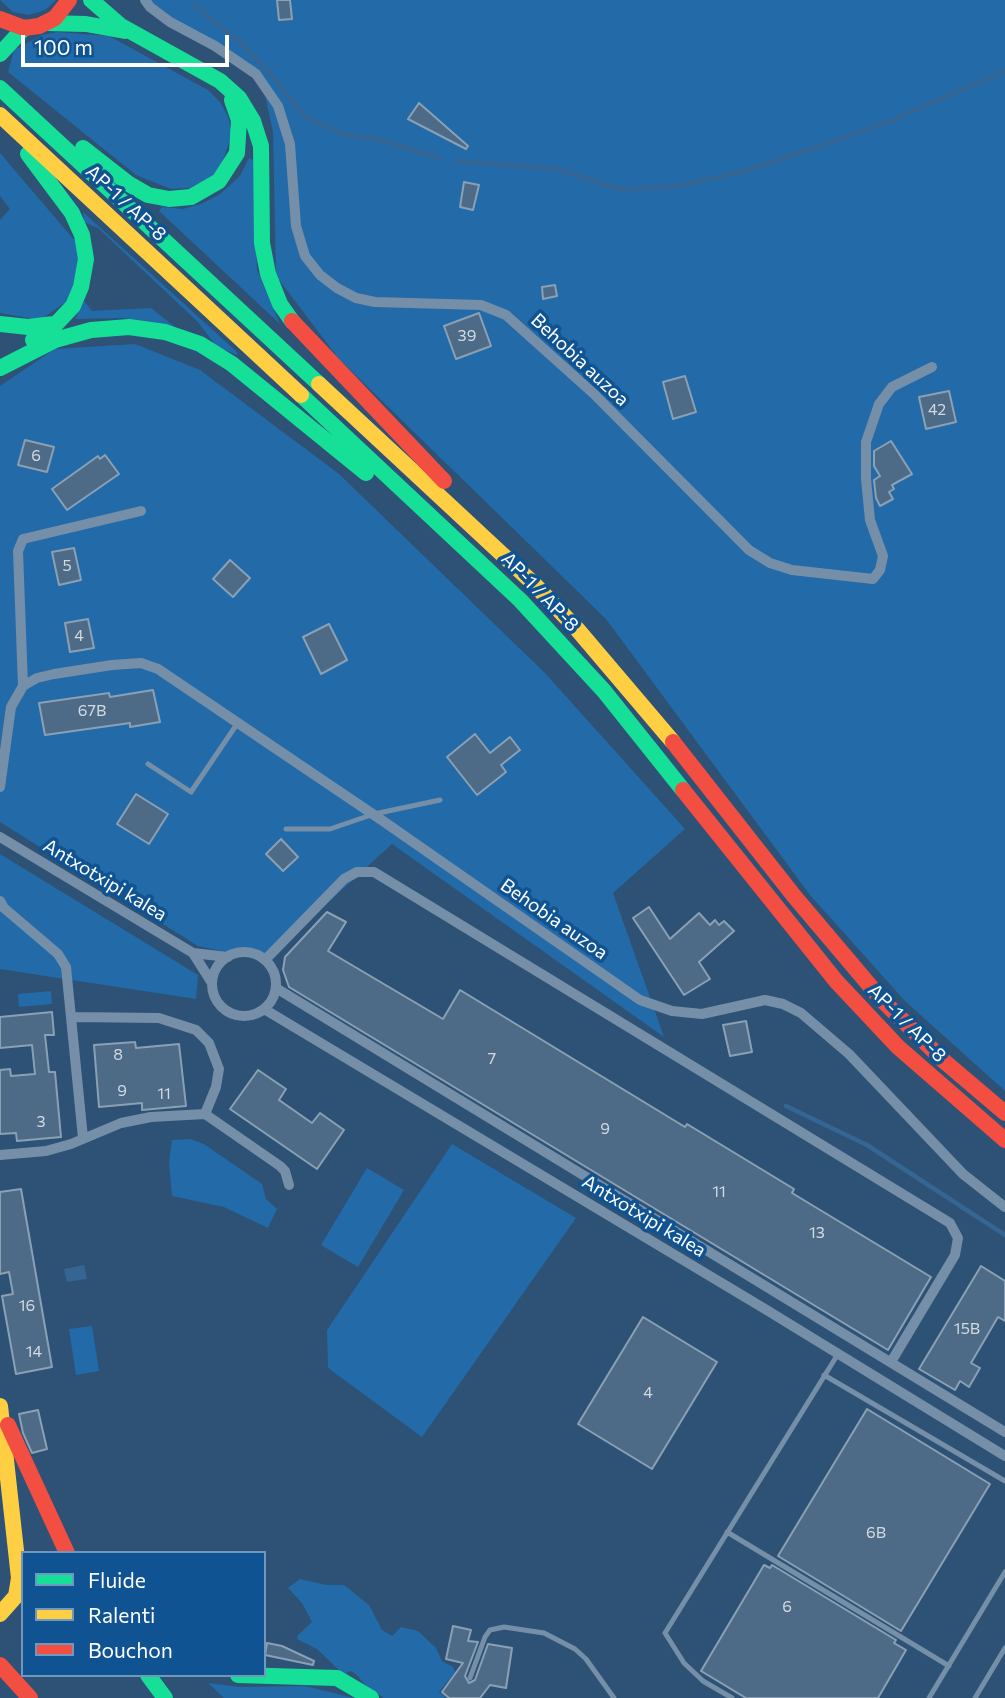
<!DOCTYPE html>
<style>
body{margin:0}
#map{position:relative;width:1005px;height:1698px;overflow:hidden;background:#2d5275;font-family:Commissioner,sans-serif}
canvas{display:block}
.legend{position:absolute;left:21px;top:1551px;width:245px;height:126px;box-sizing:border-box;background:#105392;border:2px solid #7098be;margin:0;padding:9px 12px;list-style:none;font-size:21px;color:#fff}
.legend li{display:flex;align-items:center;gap:14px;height:35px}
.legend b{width:35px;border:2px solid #7098be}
.scale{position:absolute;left:21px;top:35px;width:208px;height:32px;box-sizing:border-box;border:4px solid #fff;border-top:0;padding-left:9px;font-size:21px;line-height:24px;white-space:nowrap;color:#fff;-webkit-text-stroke:5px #105392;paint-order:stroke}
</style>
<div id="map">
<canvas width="1005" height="1698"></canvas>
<ul class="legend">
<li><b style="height:9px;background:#16e098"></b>Fluide</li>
<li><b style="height:9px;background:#ffcf43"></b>Ralenti</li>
<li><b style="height:9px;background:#f24e42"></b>Bouchon</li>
</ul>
<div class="scale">100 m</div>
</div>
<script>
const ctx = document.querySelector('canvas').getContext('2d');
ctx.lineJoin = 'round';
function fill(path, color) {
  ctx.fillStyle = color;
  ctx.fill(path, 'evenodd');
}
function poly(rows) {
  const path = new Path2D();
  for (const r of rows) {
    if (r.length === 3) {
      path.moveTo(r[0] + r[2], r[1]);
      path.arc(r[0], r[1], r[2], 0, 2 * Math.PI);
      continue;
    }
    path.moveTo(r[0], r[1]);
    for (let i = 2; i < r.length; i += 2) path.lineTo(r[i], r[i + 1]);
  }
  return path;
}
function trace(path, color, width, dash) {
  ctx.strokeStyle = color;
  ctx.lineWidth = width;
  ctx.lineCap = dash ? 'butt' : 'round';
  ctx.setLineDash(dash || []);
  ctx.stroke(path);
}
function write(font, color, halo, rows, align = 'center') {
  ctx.font = font + ' Commissioner,sans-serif';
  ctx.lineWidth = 7;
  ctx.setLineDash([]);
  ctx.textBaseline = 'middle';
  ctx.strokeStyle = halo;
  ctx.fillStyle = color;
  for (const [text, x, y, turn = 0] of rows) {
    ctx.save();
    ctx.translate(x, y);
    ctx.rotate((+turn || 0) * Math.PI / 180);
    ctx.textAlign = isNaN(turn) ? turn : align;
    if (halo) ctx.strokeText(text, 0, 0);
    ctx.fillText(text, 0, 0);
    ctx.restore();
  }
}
fill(poly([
 [0,0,56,0,45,10,29,15,13,12],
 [149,0,1005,0,1005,1091,905,1001,810,895,606,619,339,359,276,276,273,132,262,81,154,11],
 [58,32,109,36,208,90,220,102,228,116,232,133,219,173,189,188,171,189,136,175,8,72,14,50,42,35],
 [0,153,81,248,73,297,40,320,0,313,0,220,10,209,0,196],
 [249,158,253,160,257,270,280,324,159,211,162,207,183,209,201,204,219,195,240,176],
 [83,212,237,352,237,355,216,346,198,322,98,228,84,222],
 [84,301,92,311,151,308,175,327,124,318,75,319],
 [135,344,200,370,339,474,545,673,685,829,613,893,664,1037,392,844,265,960,198,946,0,822,0,386,55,349],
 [0,854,198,975,196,999,0,969],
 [51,991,52,1004,19,1007,18,994],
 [190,1139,204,1144,262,1184,266,1199,277,1209,268,1228,224,1207,172,1196,169,1162,172,1140],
 [452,1144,576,1218,422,1437,328,1368,327,1330],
 [367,1168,404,1190,358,1267,321,1245],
 [92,1326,99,1371,76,1375,69,1329],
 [300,1579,326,1585,344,1585,369,1605,382,1630,392,1636,401,1627,418,1631,436,1648,442,1661,453,1667,455,1672,439,1692,446,1698,384,1698,366,1686,357,1675,351,1671,343,1674,317,1649,297,1639,298,1635,312,1622,302,1603,288,1588],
 [208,1683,240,1687,305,1686,354,1698,224,1698]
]), '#236aa9');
fill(poly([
 [84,1265,87,1279,67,1282,64,1269]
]), '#356592');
trace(poly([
 [194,5,240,42,274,78,304,116,343,134,380,140,440,158],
 [457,161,557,169,621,190,677,186,741,172,809,150,888,122,1005,71],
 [786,1106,867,1145,1005,1235]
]), '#356592', 4.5);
const building = poly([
 [277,0,290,0,292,19,279,20,277,0],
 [419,103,468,146,466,149,408,119,419,103],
 [464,182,479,185,473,210,460,207,464,182],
 [555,285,557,296,543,299,542,287,555,285],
 [479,313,491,346,456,359,444,326,479,313],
 [685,376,696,412,673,419,663,382,685,376],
 [949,391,956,422,926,429,919,397,949,391],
 [25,440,54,447,47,472,18,465,25,440],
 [891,441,912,474,892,485,894,489,889,492,893,499,880,506,876,498,874,480,880,476,874,466,874,451,891,441],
 [105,455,119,474,67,510,52,489,98,456,100,459,105,455],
 [74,548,81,580,59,585,52,552,74,548],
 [230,560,250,578,233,597,213,579,230,560],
 [88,619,94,648,70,652,65,623,88,619],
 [329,624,347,660,321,674,303,637,329,624],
 [153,690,160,722,130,727,130,723,45,735,39,703,109,693,110,697,153,690],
 [475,734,490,753,510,737,520,750,501,765,506,772,477,795,447,757,475,734],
 [136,794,168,814,149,844,117,824,136,794],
 [281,839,298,857,283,871,266,854,281,839],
 [649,907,670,939,699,913,710,925,715,920,719,925,724,921,734,931,699,962,710,979,684,995,633,918,649,907],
 [327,912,346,922,328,951,443,1019,460,990,685,1127,687,1124,794,1189,792,1193,931,1277,888,1350,289,987,283,970,285,957,327,912],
 [52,1012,54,1035,45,1035,49,1072,55,1072,61,1137,17,1141,16,1133,0,1134,0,1070,10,1069,11,1076,35,1074,32,1045,0,1048,0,1017,52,1012],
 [746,1021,752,1052,730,1056,723,1025,746,1021],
 [135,1042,136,1048,179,1044,186,1106,142,1110,142,1103,99,1107,94,1045,135,1042],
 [258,1070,286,1089,279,1100,312,1123,320,1113,344,1130,317,1169,230,1109,258,1070],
 [21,1189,52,1367,16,1374,2,1296,13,1294,9,1272,0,1274,0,1192,21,1189],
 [981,1266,1005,1281,1005,1321,998,1317,971,1363,980,1368,969,1387,960,1381,955,1390,919,1369,981,1266],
 [643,1317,717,1362,652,1469,578,1424,643,1317],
 [867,1409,990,1484,901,1631,778,1556,867,1409],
 [38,1410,47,1449,32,1453,23,1433,19,1414,38,1410],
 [764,1565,770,1568,772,1565,896,1640,894,1643,906,1650,878,1698,746,1698,701,1671,764,1565],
 [453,1626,471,1630,468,1641,478,1642,465,1676,469,1683,475,1680,488,1644,512,1648,506,1688,490,1685,480,1698,449,1698,442,1692,463,1663,446,1659,453,1626],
 [267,1643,282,1646,314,1661,313,1665,265,1655,267,1643]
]);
fill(building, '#4d6a86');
trace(building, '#8aa1b5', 2);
trace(poly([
 [148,764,191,792,237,724],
 [286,829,330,829,374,814,440,800],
 [824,1375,1005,1481],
 [727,1532,949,1666],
 [470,1678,485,1637,490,1630,504,1627,544,1633,575,1649,586,1659,614,1698],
 [732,1698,703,1681,684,1663,665,1633,838,1354],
 [929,1698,1005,1572],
 [975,1698,1005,1648]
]), '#758fa8', 5);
trace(poly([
 [145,0,150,7,170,22,215,46,256,74,278,106,290,144,296,226,305,256,320,275,337,288,356,298,375,302,481,305,506,315,594,394,749,550,770,563,792,570,873,579,880,570,883,556,870,520,866,479,866,442,879,404,892,387,932,367],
 [23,686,18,551,23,539,141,511],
 [0,787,11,707,23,686,37,678,54,674,112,665,141,663,158,669,383,821,640,1000,672,1011,702,1014,765,1000,783,1004,801,1013,849,1054,963,1174,1005,1207],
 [0,837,193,953,228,957],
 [0,901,4,908,58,954,66,967,83,1138],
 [244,984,32],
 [193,953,212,983],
 [265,960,344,879,357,872,374,872,950,1223,958,1238,955,1255,891,1362],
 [276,988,1005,1432],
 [264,1009,765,1309,1005,1456],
 [72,1017,159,1018,196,1030,209,1043,219,1069,216,1087,205,1114],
 [0,1155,46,1151,71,1144,121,1123,151,1117,205,1114,280,1166,285,1171,289,1185]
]), '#758fa8', 10);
trace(poly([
 [91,0,121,26,220,81,239,98,253,121,261,146,262,243,268,274,280,304,292,321],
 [48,23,86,24,125,31],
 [0,54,24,28],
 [0,88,319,384],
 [83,148,129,184,148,195,169,199,191,197,219,181,237,153,239,120,232,100],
 [28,154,72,213,82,235,86,259,81,287,73,306,56,324,33,340],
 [0,324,28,327,54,324],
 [0,368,55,340,91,330,129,327,165,332,200,344,232,364,366,473],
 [301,395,520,600,604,691,683,790],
 [148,1675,165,1698],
 [238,1675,337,1678,371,1698]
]), '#16e098', 16);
trace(poly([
 [0,115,301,395],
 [319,384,534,584,577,629,673,742],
 [0,1406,19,1578,16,1596,0,1614]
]), '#ffcf43', 16);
trace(poly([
 [0,19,24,28,39,26,55,18,69,0],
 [292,321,444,481],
 [673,742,794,896,882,1000,945,1062,1005,1113],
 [683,790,836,981,898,1047,1005,1140],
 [8,1425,67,1553],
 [0,1665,30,1698]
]), '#f24e42', 16);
write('16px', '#d2dae1', null, [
 ["39",467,336],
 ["42",937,410],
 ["6",36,456],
 ["5",67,566],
 ["4",79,636],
 ["67B",92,711],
 ["8",118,1055],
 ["7",492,1059],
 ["9",122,1091],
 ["11",164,1094],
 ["3",41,1122],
 ["9",605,1129],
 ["11",719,1192],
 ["13",817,1233],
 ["16",27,1306],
 ["15B",967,1329],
 ["14",34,1352],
 ["4",648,1393],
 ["6B",876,1533],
 ["6",787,1607]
]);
write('19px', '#fff', '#105392', [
 ["AP-1 / AP-8",126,203,43],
 ["Behobia auzoa",580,360,43],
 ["AP-1 / AP-8",540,592,46],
 ["Antxotxipi kalea",105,880,31],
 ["Behobia auzoa",554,919,35],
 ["AP-1 / AP-8",907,1023,45],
 ["Antxotxipi kalea",644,1216,31]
]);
</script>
